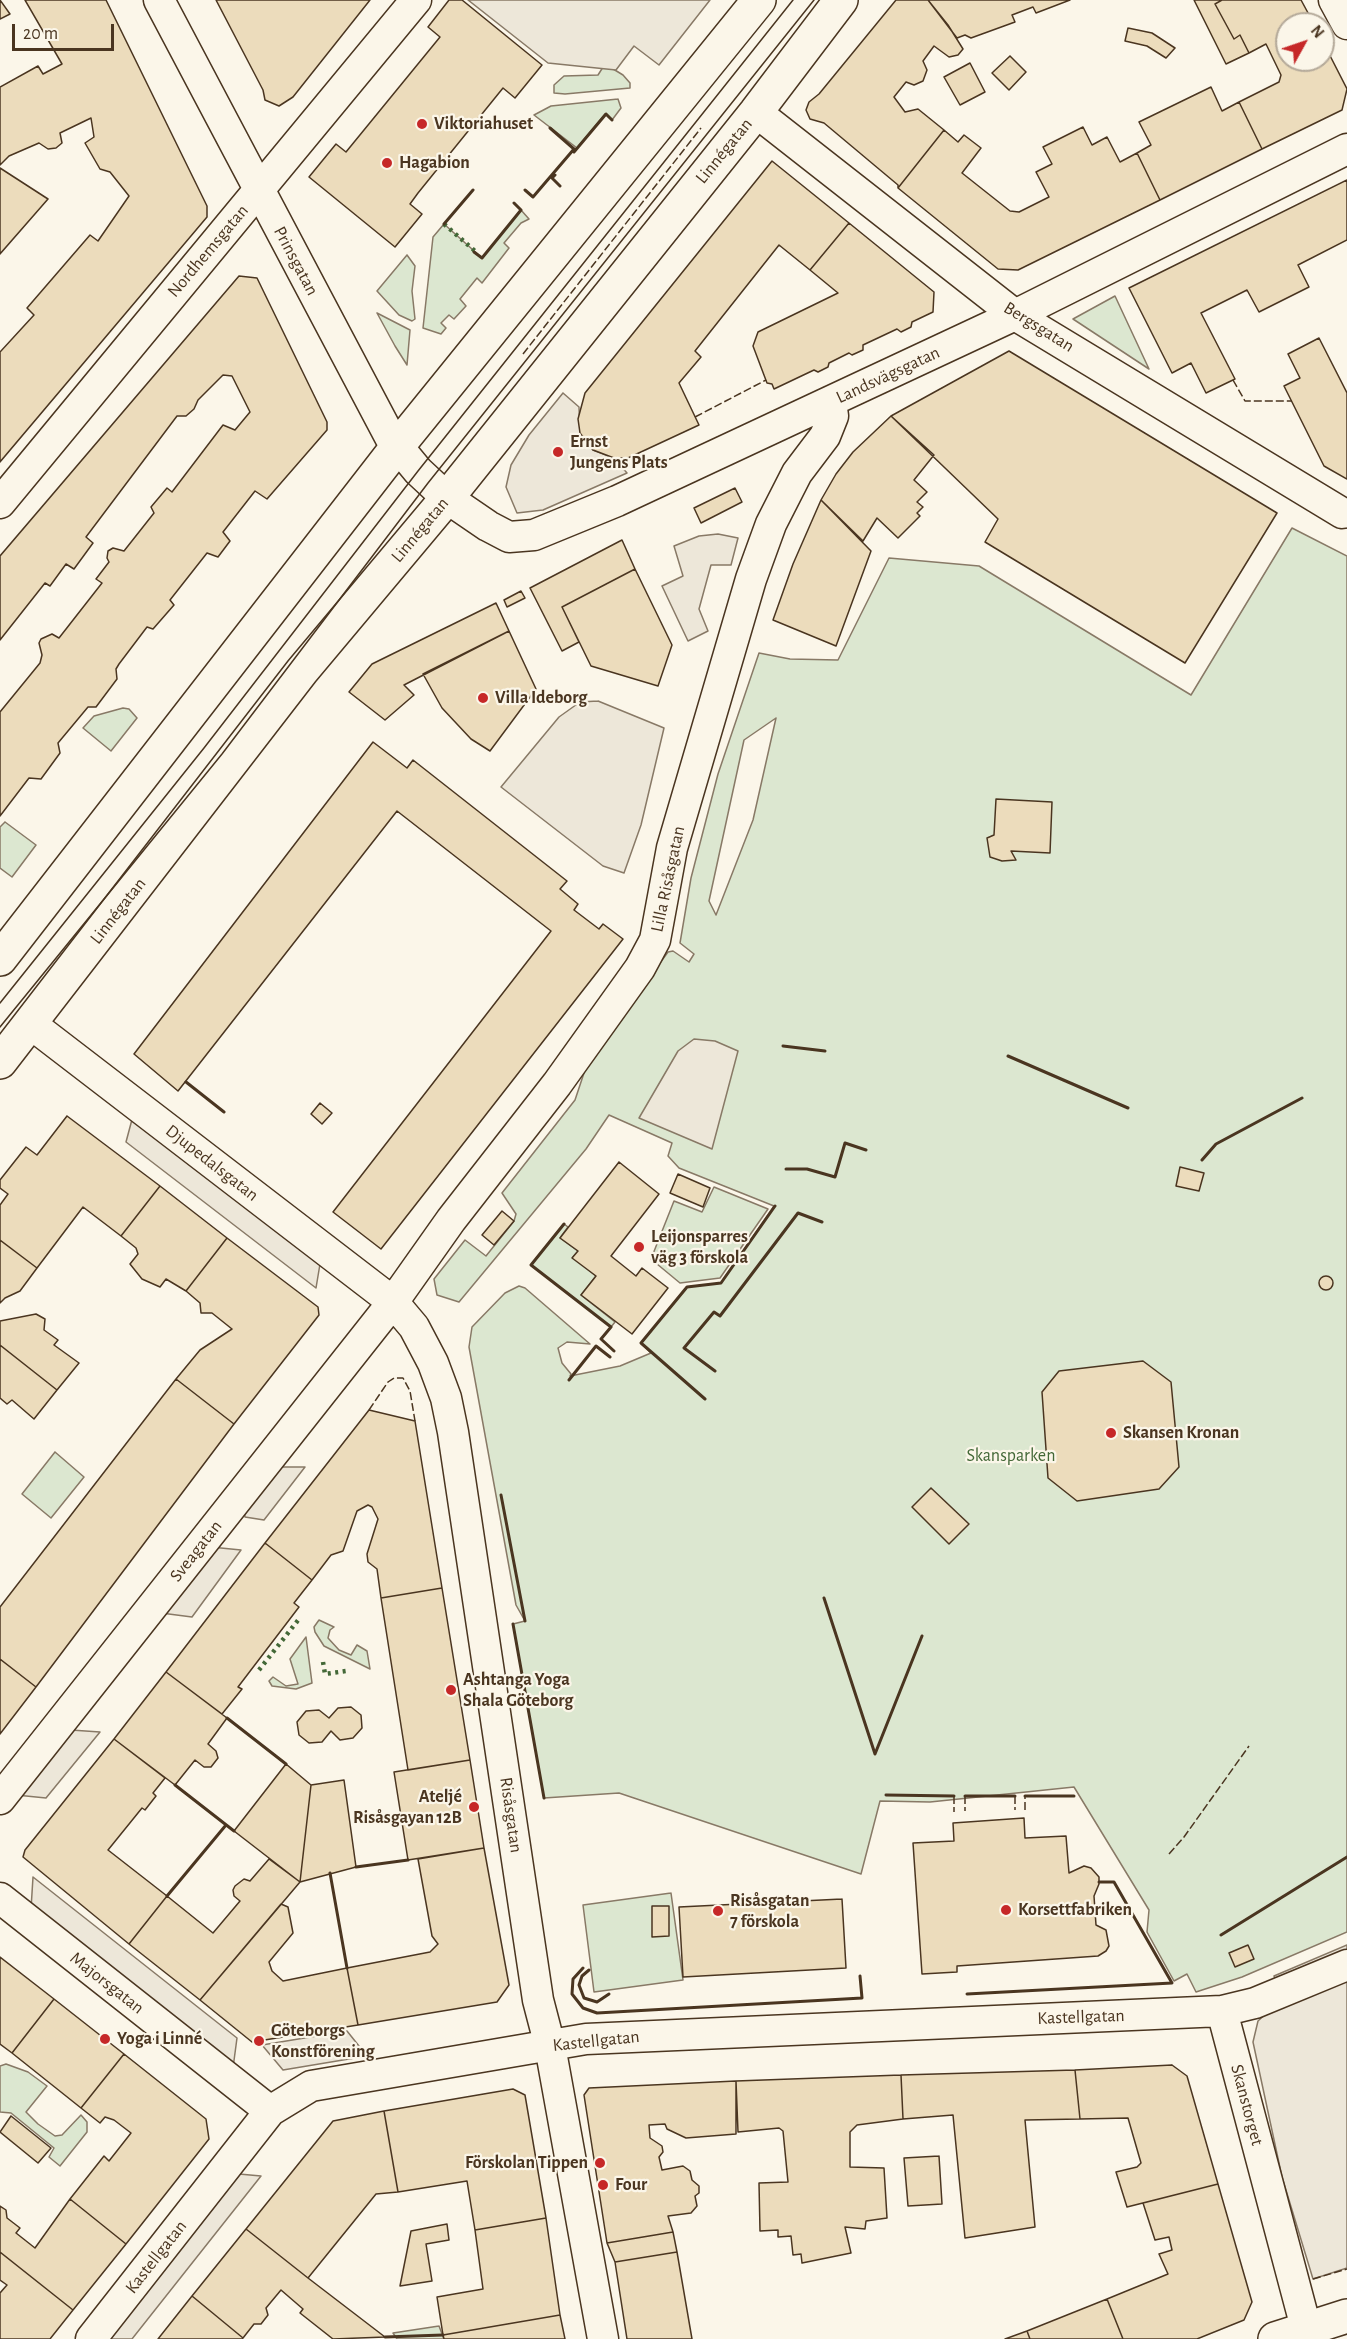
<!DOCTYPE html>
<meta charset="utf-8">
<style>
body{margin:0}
#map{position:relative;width:1347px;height:2339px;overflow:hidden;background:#fbf6e9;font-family:"Alegreya Sans",sans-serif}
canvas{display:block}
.north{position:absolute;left:1275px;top:12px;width:60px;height:60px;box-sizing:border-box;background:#fbf6e9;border:2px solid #b4a999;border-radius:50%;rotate:50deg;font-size:16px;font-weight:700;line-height:24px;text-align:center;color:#4a3520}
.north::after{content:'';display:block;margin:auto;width:21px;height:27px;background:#c62828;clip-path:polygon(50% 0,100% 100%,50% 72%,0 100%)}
.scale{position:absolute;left:12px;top:24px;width:102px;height:27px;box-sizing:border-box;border:3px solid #4a3520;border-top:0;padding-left:8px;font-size:18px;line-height:21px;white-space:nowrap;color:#4a3520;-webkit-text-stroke:4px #fbf6e9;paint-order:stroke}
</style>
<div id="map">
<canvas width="1347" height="2339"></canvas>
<div class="north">N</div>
<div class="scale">20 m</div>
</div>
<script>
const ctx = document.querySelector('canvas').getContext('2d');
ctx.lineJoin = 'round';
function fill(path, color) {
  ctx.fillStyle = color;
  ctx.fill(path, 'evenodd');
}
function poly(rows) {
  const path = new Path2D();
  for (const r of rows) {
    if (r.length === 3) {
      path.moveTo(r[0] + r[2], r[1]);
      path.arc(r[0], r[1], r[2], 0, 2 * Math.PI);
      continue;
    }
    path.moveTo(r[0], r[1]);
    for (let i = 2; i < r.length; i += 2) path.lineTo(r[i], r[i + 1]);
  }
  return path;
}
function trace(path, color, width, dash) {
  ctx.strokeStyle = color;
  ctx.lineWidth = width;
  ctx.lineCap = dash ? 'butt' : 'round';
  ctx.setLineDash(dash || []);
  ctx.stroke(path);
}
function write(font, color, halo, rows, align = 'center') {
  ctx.font = font + ' "Alegreya Sans",sans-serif';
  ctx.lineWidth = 4.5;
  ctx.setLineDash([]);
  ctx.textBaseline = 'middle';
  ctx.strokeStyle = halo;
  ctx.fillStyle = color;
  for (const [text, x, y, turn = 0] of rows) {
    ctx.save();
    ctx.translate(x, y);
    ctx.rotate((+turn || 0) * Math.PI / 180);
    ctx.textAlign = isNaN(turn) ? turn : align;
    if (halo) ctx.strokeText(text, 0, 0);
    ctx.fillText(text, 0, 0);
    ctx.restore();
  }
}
const green = poly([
 [605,64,623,75,630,83,630,88,565,94,554,93,554,85,564,76,598,75,605,64],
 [618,99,621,108,612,120,605,114,577,148,534,115,551,106,618,99],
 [521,210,529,219,521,223,504,243,509,248,482,283,477,278,460,299,466,306,454,319,449,315,441,323,446,328,441,334,423,328,433,237,444,224,482,258,521,210],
 [407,255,415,266,412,291,415,319,412,321,399,315,377,291,407,255],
 [1115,296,1149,369,1073,319,1115,296],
 [377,313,410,330,407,365,395,346,377,313],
 [1292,528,1347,556,1347,1932,1242,1977,1196,1992,1187,1974,1174,1981,1147,1932,1149,1910,1074,1787,930,1802,880,1801,861,1874,619,1793,544,1798,513,1624,525,1621,516,1605,469,1347,472,1327,505,1293,519,1286,525,1288,590,1344,567,1342,558,1348,562,1363,571,1374,570,1376,620,1366,651,1353,641,1343,687,1287,721,1283,774,1206,679,1168,668,1156,672,1143,609,1115,586,1149,459,1302,437,1295,434,1279,465,1240,486,1256,514,1221,516,1214,502,1193,575,1100,588,1061,668,952,673,951,689,962,694,954,680,943,691,878,718,774,759,653,790,659,838,660,889,558,979,566,1191,695,1292,528],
 [776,718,753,820,716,915,709,901,744,740,776,718],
 [123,708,129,709,137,718,111,751,83,728,94,716,123,708],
 [5,822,36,845,12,877,0,868,0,827,5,822],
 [714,1187,768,1209,720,1278,680,1283,651,1259,674,1201,702,1212,714,1187],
 [564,1224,568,1227,560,1238,578,1251,573,1257,596,1276,581,1295,615,1322,611,1327,531,1265,564,1224],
 [55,1452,84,1477,51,1518,22,1494,55,1452],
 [319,1620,334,1627,330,1630,328,1638,339,1650,351,1655,357,1645,367,1651,370,1669,324,1646,315,1632,314,1627,319,1620],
 [306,1637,312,1683,296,1689,272,1686,269,1681,273,1677,286,1686,298,1684,290,1659,306,1637],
 [671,1893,683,1980,594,1992,583,1905,671,1893],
 [6,2064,28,2072,47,2086,26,2112,38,2124,55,2136,62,2135,81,2115,87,2122,87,2132,60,2166,49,2157,54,2148,11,2113,0,2112,0,2066,6,2064],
 [439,2326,444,2339,397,2339,393,2333,439,2326]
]);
fill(green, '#dce7d0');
trace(green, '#887966', 1.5);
const parking = poly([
 [468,0,710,0,659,65,634,46,616,70,548,63,468,0],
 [563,393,579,407,580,433,587,443,593,450,614,458,627,473,543,510,517,513,506,487,511,465,529,435,563,393],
 [718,534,738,538,731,565,711,565,699,609,708,631,688,641,662,586,683,576,674,546,699,536,718,534],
 [598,701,664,728,641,825,624,873,603,866,501,787,559,717,580,702,598,701],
 [694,1039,715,1041,738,1051,712,1149,639,1118,678,1051,694,1039],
 [134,1112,321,1258,316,1288,126,1142,134,1112],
 [275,1467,305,1467,264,1520,245,1517,244,1509,275,1467],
 [211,1547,241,1550,192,1617,161,1613,211,1547],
 [71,1730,100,1732,46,1798,16,1795,71,1730],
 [33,1877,237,2038,233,2068,31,1909,33,1877],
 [1347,1945,1347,1958,1278,1987,1274,1976,1347,1945],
 [1347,1978,1347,2268,1313,2279,1282,2177,1253,2042,1258,2021,1275,2005,1347,1978],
 [347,2031,367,2056,283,2070,262,2045,347,2031],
 [239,2174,261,2176,132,2339,106,2339,239,2174]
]);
fill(parking, '#ede7d9');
trace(parking, '#887966', 1.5);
const building = poly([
 [0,0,10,14,0,19,0,0],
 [25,0,106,0,207,206,207,217,0,462,0,352,34,315,27,308,90,235,98,241,129,196,110,172,100,169,85,143,94,137,91,118,60,133,62,143,56,148,48,149,39,143,9,156,0,165,0,87,38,66,43,74,62,64,25,0],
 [216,0,370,0,293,97,279,106,265,100,263,90,216,0],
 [449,0,462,0,542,65,515,98,503,88,418,193,410,204,422,214,395,247,309,177,336,144,346,152,440,37,428,27,449,0],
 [896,0,928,0,948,25,963,49,958,55,949,57,934,46,923,61,927,70,923,81,914,85,906,82,894,97,905,112,918,109,944,130,898,188,898,185,824,123,810,119,806,110,809,102,819,94,896,0],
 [928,0,1070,0,1036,13,1033,7,1012,15,1015,22,971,38,965,35,957,38,928,0],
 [1194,0,1222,0,1215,4,1234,39,1240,35,1249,53,1226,64,1194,0],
 [1222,0,1301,0,1314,24,1287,24,1287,60,1323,60,1323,42,1347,89,1342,110,1262,149,1239,102,1279,82,1281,75,1266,44,1249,53,1240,35,1234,39,1215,4,1222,0],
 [1128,28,1152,33,1175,48,1166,58,1147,46,1125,41,1128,28],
 [1010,56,1026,72,1009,90,992,73,1010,56],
 [970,63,985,92,960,105,944,77,970,63],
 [1211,87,1222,111,1239,102,1262,149,1160,200,1137,153,1151,145,1139,122,1211,87],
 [1083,127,1092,145,1107,137,1120,162,1137,153,1160,200,1018,270,998,269,898,188,944,130,958,142,964,135,981,148,962,173,1010,211,1019,212,1049,197,1036,172,1052,164,1043,147,1083,127],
 [772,161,849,223,810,270,779,245,695,351,701,357,679,383,699,425,628,458,614,458,593,450,580,433,578,419,585,393,772,161],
 [0,168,48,199,0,254,0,168],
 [1347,180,1347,240,1298,265,1309,287,1259,312,1247,290,1201,313,1235,379,1206,393,1191,363,1172,373,1129,288,1347,180],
 [849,223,934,292,933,312,912,322,911,327,901,332,897,329,863,345,863,350,852,355,849,353,829,363,828,367,818,372,814,370,774,389,772,384,767,383,753,346,758,332,838,293,810,270,849,223],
 [239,276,257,278,327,422,327,430,267,499,255,491,223,532,230,541,218,557,207,553,170,600,174,605,153,629,147,627,119,664,116,669,117,679,96,707,88,707,58,743,60,753,41,779,29,778,0,816,0,712,40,663,42,655,39,643,41,639,52,634,59,638,102,583,96,579,109,562,107,558,108,551,113,548,124,551,154,513,151,507,167,488,172,492,223,425,235,430,250,412,232,376,223,375,198,400,194,409,186,416,177,416,86,537,93,543,74,569,66,564,50,586,45,583,0,640,0,556,239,276],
 [1319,338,1347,393,1347,479,1324,466,1284,386,1300,378,1288,354,1319,338],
 [1009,351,1277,513,1185,663,985,542,998,519,891,416,1009,351],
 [891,416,934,455,914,480,927,492,917,502,923,507,917,513,920,516,898,538,877,518,863,541,821,500,836,474,853,452,891,416],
 [735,488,742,502,701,523,694,508,735,488],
 [821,500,871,551,836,646,773,620,793,564,821,500],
 [622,540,635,569,562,607,579,642,562,651,530,588,622,540],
 [635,569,672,645,658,686,591,666,562,607,635,569],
 [521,591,525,598,507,607,504,600,521,591],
 [496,603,509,631,404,685,414,695,385,720,349,692,372,664,496,603],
 [509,631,536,689,490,751,471,739,442,708,423,674,509,631],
 [373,742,407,768,413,760,567,881,560,889,578,904,574,910,599,929,603,924,623,939,381,1249,333,1212,551,931,397,811,178,1091,134,1054,373,742],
 [996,799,1052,802,1050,853,1011,851,1016,860,1002,861,990,857,987,838,994,835,996,799],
 [320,1103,332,1113,322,1124,311,1114,320,1103],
 [67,1116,160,1186,121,1236,83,1207,37,1268,0,1240,0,1205,8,1194,0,1188,0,1180,26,1147,37,1155,67,1116],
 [619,1162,659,1194,611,1256,636,1276,642,1268,668,1288,632,1334,581,1295,596,1276,572,1258,578,1251,560,1238,619,1162],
 [1180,1167,1204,1173,1199,1191,1176,1186,1180,1167],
 [678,1174,710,1188,703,1207,670,1193,678,1174],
 [160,1186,227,1238,186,1291,166,1279,160,1287,142,1279,130,1264,138,1254,136,1248,121,1236,160,1186],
 [502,1211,514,1221,494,1245,482,1235,502,1211],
 [227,1238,318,1307,319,1315,234,1424,176,1379,200,1350,232,1329,212,1313,201,1313,200,1303,186,1291,227,1238],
 [0,1240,37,1268,20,1291,5,1298,0,1303,0,1240],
 [1326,1283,7],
 [36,1314,45,1319,44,1330,58,1340,54,1345,79,1363,57,1390,0,1345,0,1321,36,1314],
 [0,1345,57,1390,34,1419,12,1400,7,1404,0,1398,0,1345],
 [1143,1361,1171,1382,1179,1467,1159,1489,1077,1501,1048,1478,1042,1392,1059,1371,1143,1361],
 [176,1379,234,1424,36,1687,0,1659,0,1607,176,1379],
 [369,1410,415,1421,442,1588,381,1598,377,1569,368,1562,367,1554,378,1519,372,1507,368,1505,357,1511,343,1551,331,1555,312,1580,265,1543,369,1410],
 [931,1488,969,1524,949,1544,912,1507,931,1488],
 [265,1543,312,1580,294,1603,299,1607,238,1687,242,1689,222,1714,166,1672,265,1543],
 [442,1588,470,1760,408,1770,381,1598,442,1588],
 [0,1659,36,1687,0,1734,0,1659],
 [166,1672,227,1718,208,1744,216,1751,218,1758,211,1767,204,1767,195,1760,175,1785,114,1739,166,1672],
 [351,1707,361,1715,362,1728,353,1738,340,1740,331,1731,322,1742,309,1743,299,1735,297,1722,306,1711,319,1710,329,1718,338,1708,351,1707],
 [114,1739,165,1778,153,1793,156,1796,145,1810,142,1808,108,1850,167,1896,129,1944,23,1857,25,1850,114,1739],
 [470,1760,484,1848,408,1860,394,1772,470,1760],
 [286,1764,311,1785,300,1882,234,1831,286,1764],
 [344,1780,356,1867,300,1882,311,1785,344,1780],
 [1024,1818,1025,1838,1066,1836,1069,1873,1084,1866,1091,1868,1099,1877,1099,1884,1094,1896,1096,1925,1106,1930,1109,1946,1106,1951,1098,1956,957,1966,957,1972,922,1974,913,1843,954,1841,953,1823,1024,1818],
 [484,1848,509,1985,504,1992,497,2002,358,2025,347,1968,430,1952,438,1944,432,1936,418,1859,484,1848],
 [269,1859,300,1882,200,2000,129,1944,167,1896,213,1933,240,1901,234,1896,233,1890,235,1886,244,1879,250,1881,269,1859],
 [842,1899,846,1968,683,1977,679,1907,842,1899],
 [281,1904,288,1907,293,1933,269,1962,272,1971,283,1981,347,1968,358,2025,252,2042,200,2000,281,1904],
 [652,1906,669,1906,669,1936,652,1937,652,1906],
 [1248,1945,1254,1959,1235,1967,1229,1953,1248,1945],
 [0,1957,54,1999,12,2053,0,2044,0,1957],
 [54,1999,124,2054,81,2108,12,2053,54,1999],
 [124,2054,206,2119,209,2139,126,2244,70,2199,104,2156,109,2161,131,2133,114,2120,105,2117,100,2123,81,2108,124,2054],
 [1172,2065,1187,2076,1218,2184,1127,2207,1116,2172,1137,2167,1141,2163,1128,2118,1080,2119,1075,2070,1172,2065],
 [1075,2070,1080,2119,1025,2120,1035,2227,965,2238,953,2115,903,2119,901,2075,1075,2070],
 [901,2075,903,2119,857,2125,850,2132,850,2167,884,2168,887,2218,866,2221,865,2229,845,2227,851,2253,802,2263,801,2254,793,2255,791,2236,778,2237,778,2230,760,2231,759,2183,788,2182,783,2131,779,2128,738,2132,736,2081,901,2075],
 [736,2081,736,2134,686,2138,667,2129,665,2124,649,2125,650,2138,662,2146,663,2152,659,2157,662,2170,683,2166,690,2171,692,2180,699,2186,699,2193,695,2196,697,2206,691,2213,668,2216,673,2232,607,2243,584,2095,589,2088,736,2081],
 [513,2089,525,2095,546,2218,475,2230,467,2181,398,2192,384,2111,513,2089],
 [384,2111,398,2192,376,2194,308,2278,246,2229,333,2121,384,2111],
 [11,2116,51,2148,38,2163,0,2132,11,2116],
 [939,2156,942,2204,908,2206,904,2158,939,2156],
 [1218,2184,1252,2302,1244,2320,1197,2339,1123,2339,1107,2299,1168,2274,1159,2254,1172,2250,1169,2237,1155,2240,1143,2203,1218,2184],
 [70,2199,126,2244,73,2310,0,2252,0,2206,6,2210,7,2218,20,2228,16,2233,35,2248,70,2199],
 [546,2218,560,2315,443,2335,437,2297,483,2289,475,2230,546,2218],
 [447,2224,449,2240,426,2244,432,2281,400,2286,411,2231,447,2224],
 [246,2229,308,2278,385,2337,333,2339,300,2313,303,2309,281,2290,266,2308,268,2315,261,2324,254,2324,243,2338,192,2296,246,2229],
 [673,2232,677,2252,615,2262,607,2243,673,2232],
 [0,2252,73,2310,50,2339,0,2339,0,2293,7,2285,0,2280,0,2252],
 [677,2252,692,2339,627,2339,615,2262,677,2252],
 [192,2296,243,2338,242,2339,158,2339,192,2296],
 [1107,2299,1123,2339,1030,2339,1027,2331,1107,2299],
 [560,2315,565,2339,444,2339,443,2335,560,2315],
 [1027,2331,1030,2339,1005,2339,1027,2331]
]);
fill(building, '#ecdcbc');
trace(building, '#4a3520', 1.5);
const street = poly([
 [159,0,390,437,418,471,447,498,488,526,509,537,534,535,617,501,1015,315,1347,149],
 [1334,0,1347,24],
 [756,112,1015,315,1342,513],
 [0,503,416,0],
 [31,1024,393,1302,414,1327,433,1363,446,1398,453,1432,538,2000,550,2046,603,2339],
 [0,1799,393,1302,451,1220,557,1084,640,968,655,940,672,848,751,579,771,524,797,473,825,436,833,416,831,402],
 [0,1898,270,2111],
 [1222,2011,1309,2339],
 [91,2339,270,2111,311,2086,586,2039,1222,2011,1255,2003,1347,1965]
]);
const secondary = poly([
 [0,959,397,447,759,0],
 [0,1062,302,671,447,498,756,112,841,0],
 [1275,2339,1347,2316]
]);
trace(street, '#4a3520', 33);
trace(secondary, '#4a3520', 36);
trace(street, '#fbf6e9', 30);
trace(secondary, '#fbf6e9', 33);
trace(poly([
 [0,1003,204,748,418,471,793,0],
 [0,1027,222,754,428,483,814,0]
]), '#4a3520', 1.5);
trace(poly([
 [444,224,475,251],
 [323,1662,325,1674,346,1671],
 [259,1670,299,1619]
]), '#436837', 4.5, [3, 4.5]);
trace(poly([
 [523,354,701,128],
 [1233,380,1245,401,1292,401],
 [695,417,766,380],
 [369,1410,388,1382,394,1378,403,1378,410,1391,415,1421],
 [954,1796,954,1812],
 [965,1796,965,1811],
 [1015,1796,1015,1810],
 [1025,1810,1025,1796],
 [1169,1854,1184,1837,1249,1746],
 [1313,2279,1347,2269]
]), '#4a3520', 1.5, [8, 3]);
trace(poly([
 [574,152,606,114,612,120],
 [555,175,552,178,560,186],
 [525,190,533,197,574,149,550,128],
 [444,224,473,190],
 [474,252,482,258,521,210,514,203],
 [783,1046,825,1051],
 [1008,1056,1128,1108],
 [186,1082,224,1112],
 [1202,1160,1216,1144,1302,1098],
 [786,1169,807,1169,835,1177,845,1143,866,1150],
 [564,1224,531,1265,611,1327,601,1339,614,1351],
 [715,1371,684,1348,714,1312,720,1316,798,1213,822,1222],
 [569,1380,596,1346,610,1357],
 [705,1399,641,1343,687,1287,721,1283,775,1206],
 [501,1495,525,1621],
 [824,1598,875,1754,922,1636],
 [513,1624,544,1798],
 [227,1718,286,1764],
 [175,1785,234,1831],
 [886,1795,954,1796],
 [965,1796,1015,1796],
 [1025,1796,1074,1796],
 [356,1867,408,1860],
 [330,1873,347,1968],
 [167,1896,226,1825],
 [1221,1935,1347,1857],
 [583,1968,573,1979,572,1994,583,2008,597,2013,862,1998,860,1976],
 [589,1970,582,1976,579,1985,584,1998,597,2002,609,1994],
 [967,1994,1172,1983,1114,1882,1099,1882],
 [385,2337,443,2335]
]), '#4a3520', 3);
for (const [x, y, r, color] of [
 [422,124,6,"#c62828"],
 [387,163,6,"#c62828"],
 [558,452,6,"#c62828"],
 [483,698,6,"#c62828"],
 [639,1247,6,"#c62828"],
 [1111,1433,6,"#c62828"],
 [451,1690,6,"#c62828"],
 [474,1807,6,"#c62828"],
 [1006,1910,6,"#c62828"],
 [718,1911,6,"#c62828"],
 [105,2039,6,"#c62828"],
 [259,2041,6,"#c62828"],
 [600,2163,6,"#c62828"],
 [603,2185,6,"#c62828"]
]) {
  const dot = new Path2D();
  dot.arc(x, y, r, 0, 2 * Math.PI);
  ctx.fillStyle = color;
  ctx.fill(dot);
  trace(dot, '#fbf6e9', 2);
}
write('bold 18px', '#4a3520', '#fbf6e9', [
 ["Viktoriahuset",434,124],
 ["Hagabion",399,163],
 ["Ernst",570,442],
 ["Jungens Plats",570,463],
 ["Villa Ideborg",495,698],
 ["Leijonsparres",651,1237],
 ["väg 3 förskola",651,1258],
 ["Skansen Kronan",1123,1433],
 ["Ashtanga Yoga",463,1680],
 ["Shala Göteborg",463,1701],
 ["Ateljé",462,1797,"right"],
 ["Risåsgayan 12B",462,1818,"right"],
 ["Risåsgatan",730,1901],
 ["7 förskola",730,1922],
 ["Korsettfabriken",1018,1910],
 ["Göteborgs",271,2031],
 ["Konstförening",271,2052],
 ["Yoga i Linné",117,2039],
 ["Förskolan Tippen",588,2163,"right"],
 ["Four",615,2185]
], 'left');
write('18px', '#4a3520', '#fbf6e9', [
 ["Linnégatan",724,151,-51],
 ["Nordhemsgatan",208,251,-50],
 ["Prinsgatan",296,261,62],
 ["Bergsgatan",1039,327,32],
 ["Landsvägsgatan",888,375,-25],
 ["Linnégatan",420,530,-50],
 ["Lilla Risåsgatan",668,879,-78],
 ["Linnégatan",118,911,-52],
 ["Djupedalsgatan",212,1163,38],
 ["Sveagatan",196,1551,-52],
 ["Risåsgatan",511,1815,82],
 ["Majorsgatan",107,1983,38],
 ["Kastellgatan",1081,2017,-2],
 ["Kastellgatan",596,2041,-6],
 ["Skanstorget",1247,2105,75],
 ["Kastellgatan",156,2257,-52]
]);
write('18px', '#436837', '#fbf6e9', [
 ["Skansparken",1011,1456]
]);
</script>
